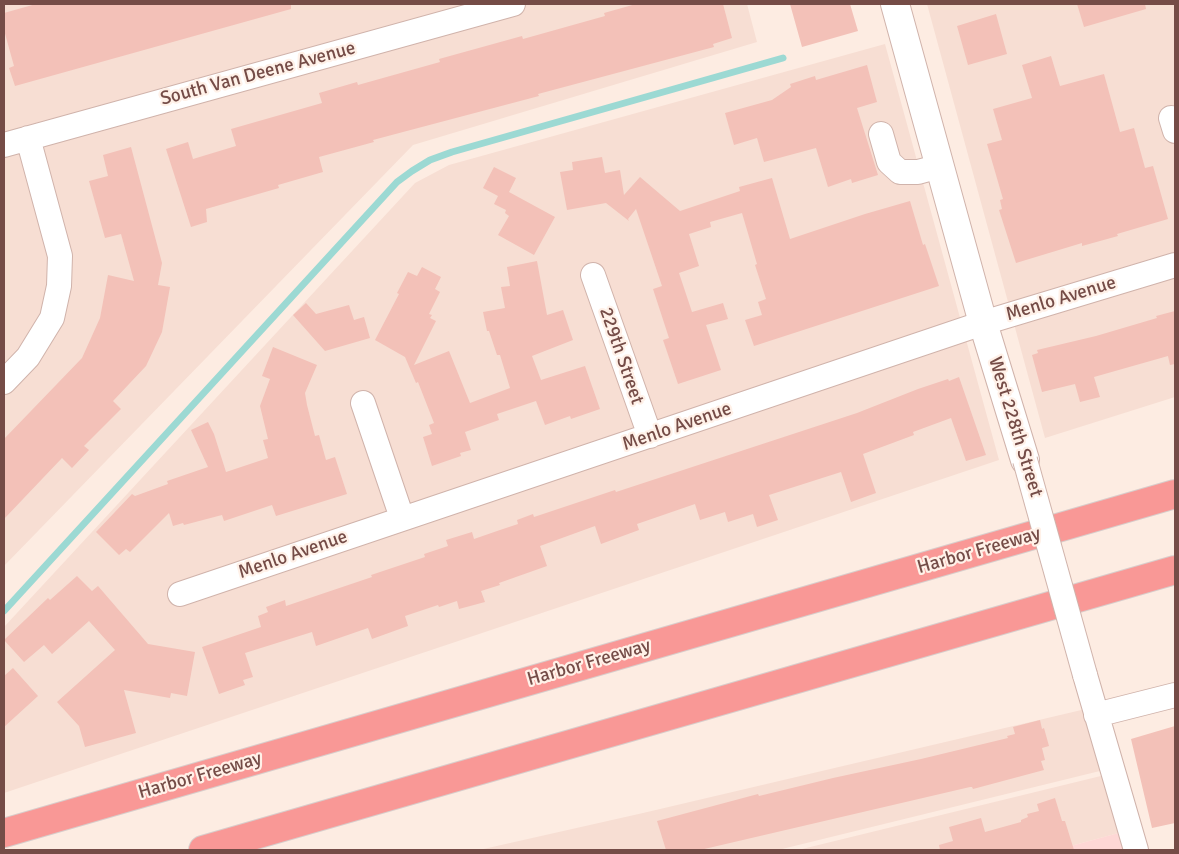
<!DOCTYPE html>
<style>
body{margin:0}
#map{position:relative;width:1179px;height:854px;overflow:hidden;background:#fdece2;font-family:Signika,sans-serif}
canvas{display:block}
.frame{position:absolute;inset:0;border:5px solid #754c47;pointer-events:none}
</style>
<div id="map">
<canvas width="1179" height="854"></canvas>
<div class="frame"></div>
</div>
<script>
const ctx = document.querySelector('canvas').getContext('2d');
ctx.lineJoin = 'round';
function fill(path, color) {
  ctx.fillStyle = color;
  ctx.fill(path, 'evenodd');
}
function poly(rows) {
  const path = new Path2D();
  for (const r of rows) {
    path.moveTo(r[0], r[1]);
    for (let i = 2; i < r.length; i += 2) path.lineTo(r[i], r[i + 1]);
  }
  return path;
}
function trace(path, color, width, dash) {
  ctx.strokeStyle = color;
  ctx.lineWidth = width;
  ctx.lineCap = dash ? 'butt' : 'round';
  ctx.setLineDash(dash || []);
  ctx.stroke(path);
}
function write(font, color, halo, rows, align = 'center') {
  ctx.font = font + ' Signika,sans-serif';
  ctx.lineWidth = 4.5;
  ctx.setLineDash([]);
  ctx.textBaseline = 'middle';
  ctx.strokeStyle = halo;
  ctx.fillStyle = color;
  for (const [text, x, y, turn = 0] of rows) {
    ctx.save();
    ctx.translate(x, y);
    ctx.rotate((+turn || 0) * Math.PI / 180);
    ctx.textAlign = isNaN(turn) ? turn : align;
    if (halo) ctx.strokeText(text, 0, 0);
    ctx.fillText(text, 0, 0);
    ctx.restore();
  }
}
fill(poly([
 [4,4,747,4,757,42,413,145,4,566],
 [927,4,1175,4,1175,397,1045,438],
 [885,44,999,460,4,793,4,627,415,183,449,165],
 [1090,708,1108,769,778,850,479,850,643,813],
 [1109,774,1126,831,1056,850,798,850]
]), '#f7ded3');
fill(poly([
 [1126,831,1132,850,1056,850]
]), '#fed7d5');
trace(poly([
 [4,611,397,182,412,171,430,160,452,152,783,58]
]), '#9cd9d3', 7);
fill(poly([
 [36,4,291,4,291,9,15,86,9,68,14,66,4,30,4,13],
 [636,4,723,4,732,38,713,44,714,47,538,94,539,96,403,132,373,140,374,142,319,157,323,172,278,185,279,188,206,209,207,222,191,227,166,149,188,142,193,159,236,146,231,129,322,103,319,93,357,82,358,85,440,62,439,59,522,36,523,39,605,16,604,13],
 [790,4,850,4,858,31,802,47],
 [1077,4,1145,4,1146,9,1084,27],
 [996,14,1007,54,968,65,957,26],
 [1051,56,1060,86,1104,74,1120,132,1134,128,1145,168,1153,166,1168,219,1117,234,1118,236,1082,246,1082,243,1016,263,999,210,1002,209,1000,200,1003,199,987,144,1002,140,993,109,1032,98,1022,65],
 [867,65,877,102,857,108,878,175,852,183,851,179,828,187,816,148,764,162,757,138,734,145,725,113,772,100,791,87,790,84,815,76,816,80],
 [131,147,162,263,158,285,170,287,162,332,146,366,113,401,121,409,84,446,89,450,72,468,62,458,4,519,4,439,82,358,100,318,108,275,134,281,121,234,105,238,89,181,108,176,103,155],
 [602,157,605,173,620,170,624,195,640,177,680,211,740,191,739,187,772,178,790,239,865,214,910,201,923,245,925,244,939,286,754,346,745,320,762,315,758,302,766,299,755,265,757,264,742,213,710,222,711,227,689,234,699,266,679,273,692,312,723,303,728,319,706,325,721,370,678,384,663,340,669,338,653,289,662,286,636,209,628,219,629,221,606,203,567,210,560,172,573,170,572,162],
 [494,167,516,178,509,192,555,217,534,255,498,235,509,216,505,213,506,210,494,204,498,196,483,188],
 [537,261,547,315,563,310,573,340,532,356,541,380,585,366,600,409,571,419,570,416,545,425,536,401,497,414,499,420,465,432,471,450,460,453,461,456,432,466,423,437,432,434,429,425,434,423,418,382,416,383,405,357,375,340,399,294,397,293,408,272,417,276,422,267,441,277,435,289,440,292,429,314,432,315,430,318,436,321,414,365,449,351,470,403,510,388,500,355,497,355,489,331,487,331,483,312,505,308,501,287,510,286,507,267],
 [306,303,316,314,349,305,354,320,364,317,370,338,325,351,293,315],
 [1175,311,1175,364,1170,365,1168,356,1094,377,1100,397,1080,402,1075,384,1042,392,1032,355,1038,353,1037,350,1096,336,1157,318,1156,316],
 [273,347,317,365,305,393,307,405,315,436,319,435,326,460,335,457,347,494,276,516,272,505,224,521,222,515,184,525,183,523,173,526,169,513,130,552,126,549,119,555,96,532,132,494,135,496,168,484,167,481,208,467,191,430,208,422,214,434,226,472,268,458,263,440,268,439,260,406,270,379,262,376],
 [959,377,986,455,966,461,951,418,913,432,914,435,863,454,876,493,851,502,841,472,769,495,778,520,757,527,753,514,728,522,725,512,700,520,695,504,637,524,639,530,601,544,595,526,540,546,547,566,499,583,500,585,481,591,485,602,459,609,457,601,439,607,438,605,405,616,408,626,372,639,368,628,316,646,312,632,245,653,253,677,243,680,245,685,219,694,202,647,261,627,258,616,268,612,266,607,285,600,286,606,372,577,371,575,425,557,424,554,448,546,446,540,472,532,474,539,500,530,518,524,517,520,533,514,534,517,615,490,616,492,857,413,918,389,948,379,949,381],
 [77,576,92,591,98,586,148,644,195,652,187,696,171,693,170,698,124,690,136,733,85,747,79,726,57,702,115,650,89,621,52,654,44,645,24,662,4,640,48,598,50,600],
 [13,668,38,696,4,727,4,676],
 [1040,720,1042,729,1044,728,1049,746,1042,748,1045,760,1041,761,1044,770,973,789,972,787,970,787,700,850,666,850,657,821,758,794,759,796,833,778,921,759,1008,738,1007,736,1015,734,1013,727],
 [1175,726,1175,823,1152,828,1131,739],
 [1055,798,1062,821,1065,821,1074,850,940,850,939,845,953,841,949,827,981,818,985,832,1021,822,1021,820,1028,817,1027,814,1039,811,1037,804]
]), '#f3c1b8');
const minor = poly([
 [1171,118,1175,131],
 [881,134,889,162,900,172,918,172,940,166],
 [4,145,513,4],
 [593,275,650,436],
 [4,382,28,357,52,318,59,286,60,256,28,138],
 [363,403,402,518],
 [180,594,983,323,1175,265],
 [1085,675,1136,850],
 [1096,715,1175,695]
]);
const tertiary = poly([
 [895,4,983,323,1025,460]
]);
const motorway = poly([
 [4,833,1175,494],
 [203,850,1175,570]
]);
trace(minor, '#d0b3ab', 26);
trace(tertiary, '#d0b3ab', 30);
trace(motorway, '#d8cdcb', 30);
trace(minor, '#fff', 24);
trace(tertiary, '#fff', 28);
trace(motorway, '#f99896', 28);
const minorBridge = poly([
 [1025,460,1085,675]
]);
trace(minorBridge, '#d0b3ab', 26, []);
trace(minorBridge, '#fff', 24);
write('19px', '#754c47', '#fff1e8', [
 ["South Van Deene Avenue",258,74,-15],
 ["Menlo Avenue",1061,299,-17],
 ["229th Street",621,356,71],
 ["Menlo Avenue",677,427,-19],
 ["West 228th Street",1015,427,73],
 ["Harbor Freeway",979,551,-16],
 ["Menlo Avenue",293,555,-19],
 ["Harbor Freeway",589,663,-16],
 ["Harbor Freeway",200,776,-16]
]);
</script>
